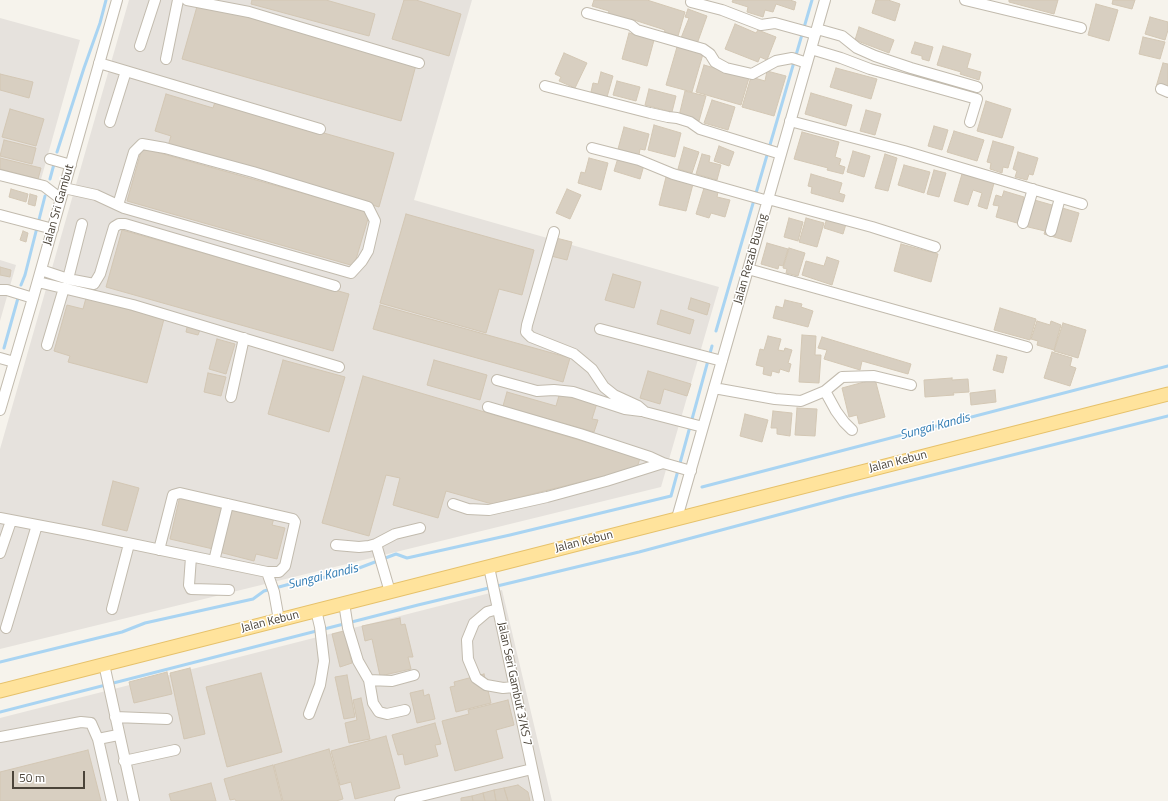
<!DOCTYPE html>
<style>
body{margin:0}
#map{position:relative;width:1168px;height:801px;overflow:hidden;background:#f6f3ec;font-family:"Titillium Web",sans-serif}
canvas{display:block}
.scale{position:absolute;left:12px;top:771px;width:73px;height:18px;box-sizing:border-box;border:2px solid #4b4439;border-top:0;padding-left:5px;font-size:12px;line-height:14px;white-space:nowrap;color:#4b4439;-webkit-text-stroke:3px #fff;paint-order:stroke}
</style>
<div id="map">
<canvas width="1168" height="801"></canvas>
<div class="scale">50 m</div>
</div>
<script>
const ctx = document.querySelector('canvas').getContext('2d');
ctx.lineJoin = 'round';
function fill(path, color) {
  ctx.fillStyle = color;
  ctx.fill(path, 'evenodd');
}
function poly(rows) {
  const path = new Path2D();
  for (const r of rows) {
    path.moveTo(r[0], r[1]);
    for (let i = 2; i < r.length; i += 2) path.lineTo(r[i], r[i + 1]);
  }
  return path;
}
function trace(path, color, width, dash) {
  ctx.strokeStyle = color;
  ctx.lineWidth = width;
  ctx.lineCap = dash ? 'butt' : 'round';
  ctx.setLineDash(dash || []);
  ctx.stroke(path);
}
function write(font, color, halo, rows, align = 'center') {
  ctx.font = font + ' "Titillium Web",sans-serif';
  ctx.lineWidth = 3;
  ctx.setLineDash([]);
  ctx.textBaseline = 'middle';
  ctx.strokeStyle = halo;
  ctx.fillStyle = color;
  for (const [text, x, y, turn = 0] of rows) {
    ctx.save();
    ctx.translate(x, y);
    ctx.rotate((+turn || 0) * Math.PI / 180);
    ctx.textAlign = isNaN(turn) ? turn : align;
    if (halo) ctx.strokeText(text, 0, 0);
    ctx.fillText(text, 0, 0);
    ctx.restore();
  }
}
fill(poly([
 [129,0,472,0,414,200,719,287,661,487,0,649,0,449],
 [0,18,80,40,38,190,0,180],
 [0,260,16,265,0,321],
 [502,590,552,801,0,801,0,718]
]), '#e6e2dd');
trace(poly([
 [57,152,84,68,100,23,106,0],
 [50,179,54,164],
 [21,285,25,275,45,196],
 [716,331,812,0],
 [4,348,18,298],
 [702,487,1168,366],
 [0,662,122,632,145,623,253,599,264,591,290,584,346,573,396,554,407,558,510,535,671,496,712,346],
 [0,712,418,605,639,552,845,497,1168,416]
]), '#a9d4f2', 3);
const building = poly([
 [252,0,326,0,375,14,369,36,251,4,252,0],
 [404,0,416,0,461,14,449,56,392,39,404,0],
 [594,0,647,0,685,12,678,36,664,32,665,30,631,19,630,23,607,15,609,11,592,6,594,0],
 [733,0,790,0,796,2,794,10,776,4,773,12,765,10,763,17,747,12,748,7,732,2,733,0],
 [876,0,888,0,900,4,895,21,872,13,876,0],
 [1009,0,1058,0,1054,14,1009,2,1009,0],
 [1113,0,1135,0,1132,9,1112,4,1113,0],
 [198,3,416,65,401,121,182,59,198,3],
 [1096,4,1118,10,1109,41,1088,35,1096,4],
 [688,9,707,16,697,44,681,38,689,18,685,17,688,9],
 [1150,17,1168,22,1168,30,1165,40,1145,34,1150,17],
 [735,24,756,33,758,30,776,37,767,60,760,57,758,62,725,49,735,24],
 [859,27,894,40,889,53,855,40,859,27],
 [629,33,654,40,647,66,622,59,629,33],
 [1143,37,1165,42,1160,59,1139,54,1143,37],
 [915,42,933,47,929,61,922,59,922,56,911,53,915,42],
 [943,46,971,54,967,68,981,72,979,80,960,74,961,72,937,65,943,46],
 [677,47,703,54,692,92,666,85,677,47],
 [564,53,587,63,575,88,559,81,561,77,555,74,564,53],
 [1163,63,1168,64,1168,90,1156,87,1163,63],
 [704,65,749,78,741,105,696,92,704,65],
 [836,68,877,79,871,99,830,87,836,68],
 [767,71,786,76,774,116,742,107,751,77,765,81,767,71],
 [601,72,613,76,607,97,591,92,593,83,598,84,601,72],
 [0,74,33,82,29,98,0,90,0,74],
 [617,81,640,87,636,101,613,95,617,81],
 [649,89,676,96,672,112,645,105,649,89],
 [685,91,706,96,699,121,679,116,685,91],
 [811,93,852,105,846,126,805,114,811,93],
 [166,94,213,108,215,102,394,153,379,207,168,146,171,136,155,131,166,94],
 [712,100,735,107,728,130,704,123,712,100],
 [986,101,1011,109,1002,138,977,131,986,101],
 [10,109,44,119,36,146,2,137,10,109],
 [866,110,881,114,875,135,860,131,866,110],
 [654,125,681,133,675,157,648,150,654,125],
 [934,126,948,130,942,150,928,146,934,126],
 [624,127,649,134,645,150,640,149,639,155,618,149,624,127],
 [954,131,984,140,977,161,947,152,954,131],
 [802,132,839,142,835,157,841,159,839,165,845,167,843,174,827,170,828,168,794,159,802,132],
 [4,140,36,148,32,164,0,156,4,140],
 [993,141,1014,147,1008,168,1003,167,1002,173,990,169,991,163,987,162,993,141],
 [719,146,734,152,729,166,714,161,719,146],
 [684,147,699,152,692,173,678,169,684,147],
 [142,148,370,212,354,266,127,201,142,148],
 [853,151,870,156,864,177,847,172,853,151],
 [1018,152,1038,158,1033,175,1029,174,1027,180,1015,177,1017,171,1013,169,1018,152],
 [702,154,710,156,709,162,721,165,717,180,696,174,702,154],
 [885,154,897,158,888,191,875,188,885,154],
 [0,158,41,168,38,179,0,169,0,158],
 [589,158,608,163,601,190,578,183,581,172,585,173,589,158],
 [618,158,644,165,640,179,614,171,618,158],
 [904,165,930,172,924,193,898,185,904,165],
 [934,170,946,173,939,197,927,194,934,170],
 [811,174,842,183,839,193,845,195,843,202,811,193,812,187,808,186,811,174],
 [962,174,994,183,987,209,978,206,982,193,973,190,968,205,954,201,962,174],
 [666,177,693,184,686,211,659,205,666,177],
 [704,188,718,192,717,197,730,200,725,217,711,213,709,218,696,214,704,188],
 [11,189,28,194,26,202,9,197,11,189],
 [567,189,581,195,570,219,556,213,567,189],
 [1004,191,1024,197,1023,202,1030,204,1031,199,1052,205,1051,210,1058,212,1059,207,1079,213,1071,242,1044,234,1045,231,1024,226,1026,220,1019,218,1017,223,996,217,999,206,993,205,996,195,1002,197,1004,191],
 [30,194,37,196,35,206,28,204,30,194],
 [406,214,534,250,522,295,499,289,486,333,380,303,406,214],
 [789,218,803,222,798,241,784,237,789,218],
 [806,218,824,223,817,247,799,242,806,218],
 [827,218,846,224,843,234,824,228,827,218],
 [122,230,349,294,333,351,106,287,122,230],
 [23,231,28,233,26,242,20,240,23,231],
 [556,238,572,242,567,260,551,256,556,238],
 [767,243,788,249,783,266,779,265,778,269,761,264,767,243],
 [901,244,938,254,931,282,894,271,901,244],
 [789,248,805,253,798,276,786,273,787,269,783,268,789,248],
 [827,257,839,261,832,285,802,275,806,261,824,266,827,257],
 [0,267,11,270,10,277,0,275,0,267],
 [613,274,641,282,634,308,605,300,613,274],
 [86,298,164,319,147,383,68,362,70,356,54,351,67,305,83,309,86,298],
 [691,298,710,304,707,315,688,309,691,298],
 [785,300,802,304,801,307,813,311,808,327,773,318,776,306,783,308,785,300],
 [380,305,570,358,563,382,373,329,380,305],
 [1000,308,1036,319,1030,340,994,330,1000,308],
 [661,310,694,320,690,334,657,324,661,310],
 [1037,321,1050,325,1051,321,1061,325,1054,350,1037,345,1038,341,1031,339,1037,321],
 [188,323,201,327,198,335,186,332,188,323],
 [1063,323,1086,330,1078,358,1054,351,1063,323],
 [802,335,816,336,815,355,821,355,819,383,799,382,802,335],
 [768,336,781,339,778,350,784,351,785,348,792,350,788,363,791,364,789,372,780,369,779,373,772,371,771,376,763,374,764,367,756,365,760,349,764,350,768,336],
 [822,337,911,364,908,374,862,361,860,370,824,359,827,350,818,348,822,337],
 [217,339,235,344,226,374,209,369,217,339],
 [1052,352,1072,358,1070,366,1076,368,1070,386,1044,378,1052,352],
 [997,355,1007,357,1003,373,993,370,997,355],
 [283,360,345,377,329,432,268,414,283,360],
 [434,360,487,375,480,400,427,385,434,360],
 [648,371,691,384,687,396,664,389,660,404,640,398,648,371],
 [208,373,226,377,221,396,204,392,208,373],
 [363,376,640,458,637,468,492,504,446,491,438,518,393,505,400,478,386,475,369,536,322,523,363,376],
 [952,378,952,380,968,379,969,392,953,393,954,395,925,397,924,380,952,378],
 [875,379,885,417,859,424,857,415,849,417,842,388,875,379],
 [995,390,996,402,971,405,970,393,995,390],
 [507,392,556,406,560,392,597,403,592,419,598,420,594,432,503,406,507,392],
 [797,408,817,409,815,436,795,435,797,408],
 [773,411,792,413,790,436,777,434,777,428,771,428,773,411],
 [745,414,768,420,762,442,740,436,745,414],
 [113,481,139,488,127,531,102,525,113,481],
 [180,496,224,506,213,549,170,539,180,496],
 [230,507,274,518,272,525,285,528,277,559,256,554,254,561,219,552,230,507],
 [400,618,401,625,405,624,413,657,408,657,411,669,380,676,372,639,365,641,362,626,400,618],
 [344,631,352,663,340,667,332,634,344,631],
 [190,668,205,734,184,739,170,673,190,668],
 [167,672,172,694,134,703,129,682,167,672],
 [261,673,282,752,227,767,206,687,261,673],
 [484,674,491,703,456,712,450,687,455,686,454,682,484,674],
 [347,675,355,717,344,719,335,677,347,675],
 [423,690,424,696,429,694,435,719,417,723,410,693,423,690],
 [361,698,370,739,349,743,345,723,357,720,353,700,361,698],
 [508,700,514,725,496,730,503,758,455,771,442,721,469,714,468,710,508,700],
 [435,723,441,744,435,745,438,756,405,765,403,754,398,755,392,735,435,723],
 [386,736,400,788,355,799,351,782,340,785,331,751,386,736],
 [329,749,343,799,336,801,283,801,274,765,329,749],
 [88,750,101,801,0,801,0,772,88,750],
 [273,765,282,801,236,801,235,799,230,800,224,779,273,765],
 [211,783,216,801,171,801,169,794,211,783],
 [518,785,528,792,530,801,508,801,504,788,518,785],
 [504,788,508,801,496,801,494,790,504,788],
 [494,790,496,801,485,801,483,793,494,790],
 [483,793,485,801,473,801,472,796,483,793],
 [472,796,473,801,461,801,461,798,472,796]
]);
fill(building, '#d8cfc1');
trace(building, '#d3c7b4', 1);
const minor = poly([
 [187,0,249,12,419,63],
 [965,0,1081,28],
 [691,2,722,10,761,25,775,23,815,34],
 [587,13,631,25,637,30,703,49,710,54,715,62,726,68,752,74,776,61,792,58,807,63],
 [817,29,842,36,857,48,875,56,911,68,977,87],
 [140,46,155,0],
 [811,49,841,58,870,69,977,99,970,122],
 [166,59,178,0],
 [99,63,320,129],
 [545,86,650,113,668,117,677,118,690,122,700,129,781,154],
 [1161,89,1168,92],
 [790,121,904,151,1082,204],
 [110,122,126,71],
 [592,148,639,160,673,174,768,201],
 [50,159,71,165],
 [0,175,44,186,61,199],
 [64,188,96,195,124,208,351,273,362,261,368,251,375,221,368,207,253,172,165,148,142,144,134,152,118,205],
 [768,199,872,227,935,247],
 [0,215,53,229],
 [1023,223,1033,189],
 [1051,231,1060,198],
 [554,232,527,325,526,332,531,337,574,354,592,369,604,387,614,395,638,406,645,412,703,427],
 [748,269,1027,347],
 [41,270,68,279,94,284,100,274,114,227,119,224,125,224,335,286],
 [68,279,82,224],
 [38,282,133,305,339,367],
 [0,290,7,290,33,298],
 [600,329,722,361],
 [47,345,64,288],
 [0,358,14,362],
 [497,380,537,391,554,390,573,392,625,409,641,411],
 [714,388,775,399,801,401,825,391,842,377,874,376,911,385],
 [825,391,836,411,844,422,852,430],
 [231,397,244,338],
 [488,407,580,434,650,457,663,463],
 [0,410,33,298,117,0],
 [453,504,468,509,489,510,547,497,606,481,663,463,691,471],
 [0,518,84,534,267,572,274,592,279,620],
 [677,518,825,0],
 [336,545,359,547,369,546,376,544],
 [159,550,173,495,180,493,293,519,295,522,285,566,279,572,267,572],
 [0,553,11,521],
 [191,557,189,585,191,589,229,590],
 [214,561,228,504],
 [489,567,539,801],
 [390,592,376,544,395,534,420,528],
 [344,603,348,628,358,661,369,680,392,681,414,675],
 [112,609,129,544],
 [498,609,487,612,474,623,467,640,468,659,476,678,486,685,503,688,514,687],
 [6,628,37,525],
 [104,664,134,801],
 [369,680,373,703,379,712,387,714,405,710],
 [309,714,320,685,324,661,320,627,316,610],
 [115,717,167,719],
 [0,737,81,722,91,723,98,739,118,735],
 [98,739,112,801],
 [124,761,175,750],
 [400,801,532,769]
]);
const major = poly([
 [0,691,1168,394]
]);
trace(minor, '#c2bbae', 12);
trace(major, '#e6c16a', 15);
trace(minor, '#fff', 10);
trace(major, '#ffe39c', 13);
write('12px', '#4b4439', '#fff', [
 ["Jalan Sri Gambut",59,205,-74],
 ["Jalan Rezab Buang",751,259,-74],
 ["Jalan Kebun",898,462,-14],
 ["Jalan Kebun",584,542,-14],
 ["Jalan Kebun",270,622,-14],
 ["Jalan Seri Gambut 3/KS 7",514,684,78]
]);
write('italic 13px', '#2e7ab2', '#fff', [
 ["Sungai Kandis",935,427,-15],
 ["Sungai Kandis",323,577,-14]
]);
</script>
